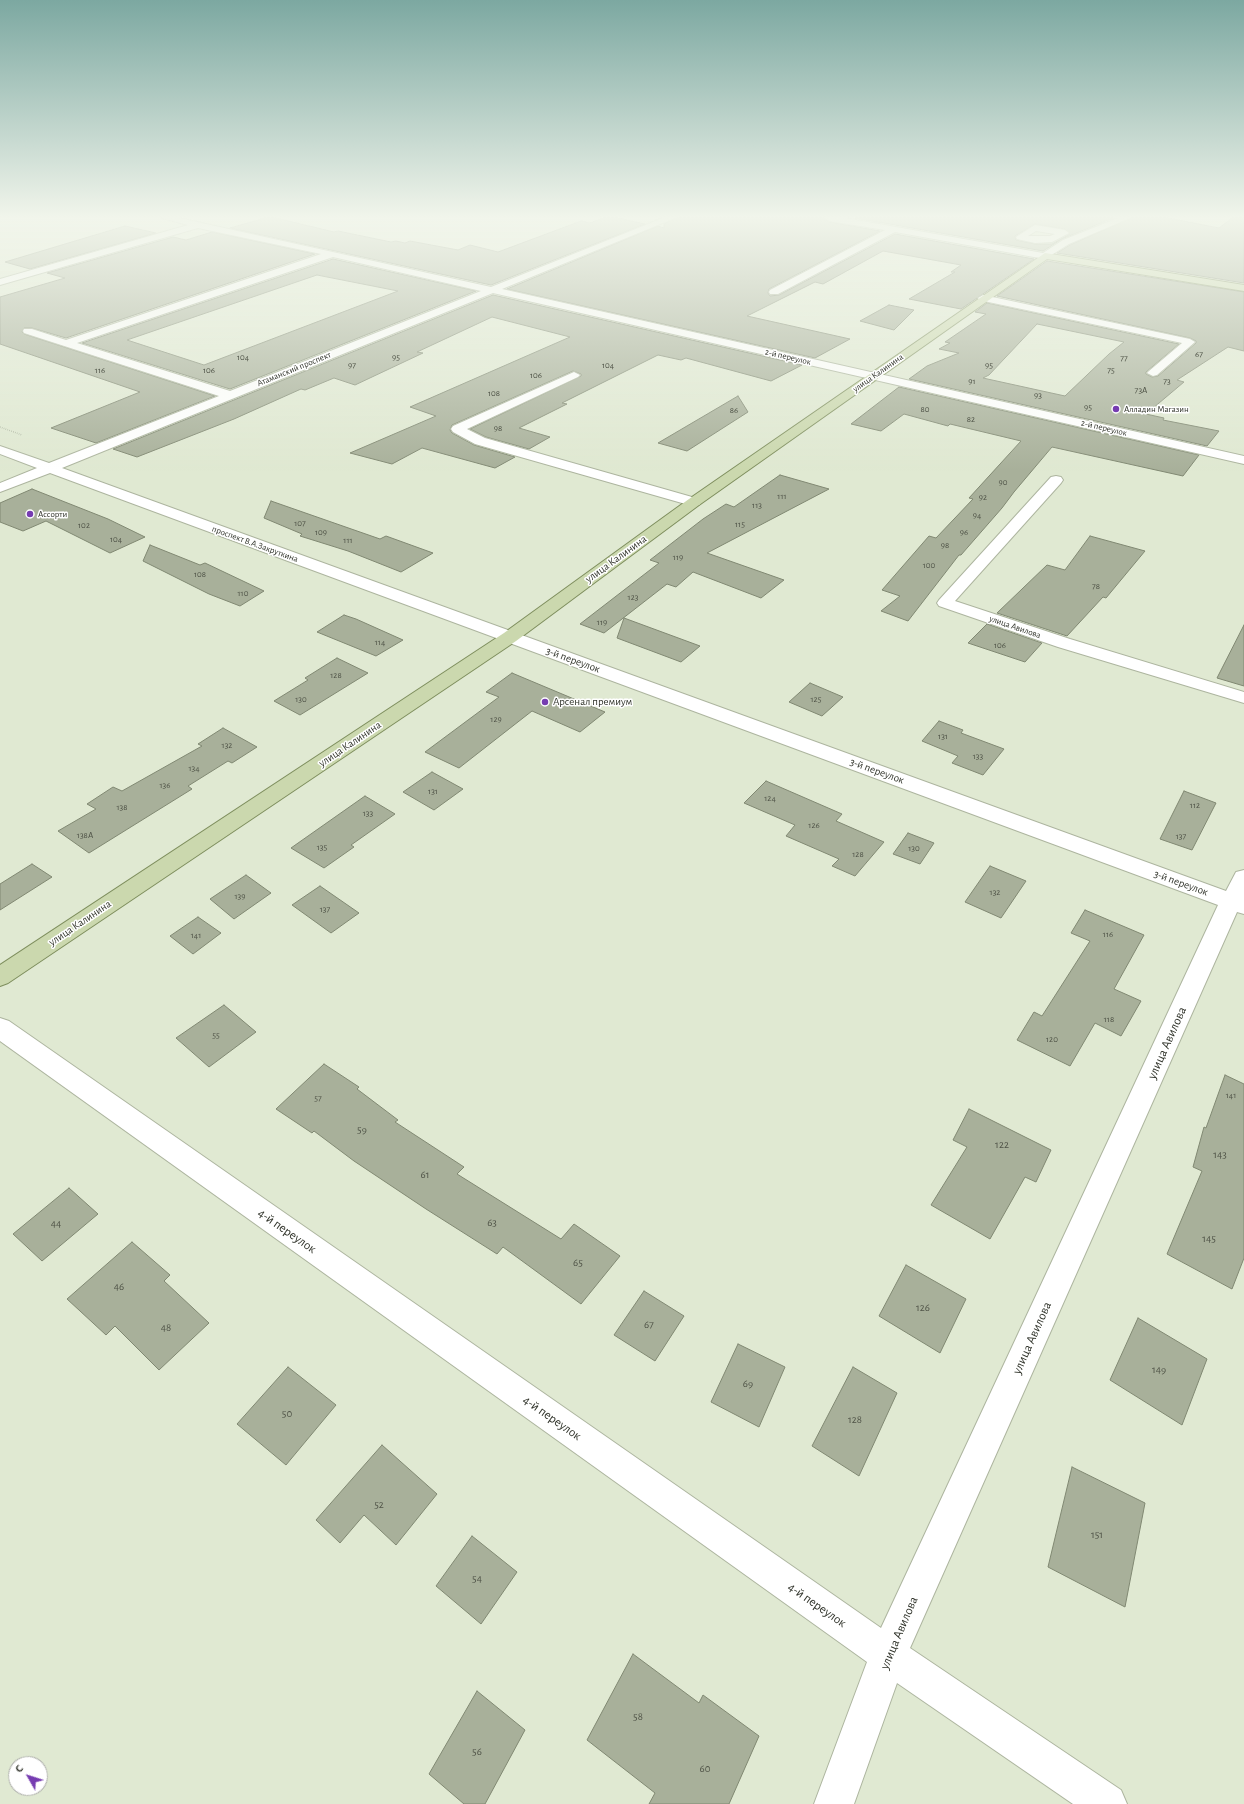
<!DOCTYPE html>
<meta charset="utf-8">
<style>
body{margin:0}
#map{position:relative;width:1244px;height:1804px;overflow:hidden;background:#e0e9d2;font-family:"Alegreya Sans",sans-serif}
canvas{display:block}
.north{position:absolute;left:8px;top:1756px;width:40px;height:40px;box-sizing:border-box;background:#fff;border:1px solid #adaeaa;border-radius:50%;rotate:309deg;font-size:11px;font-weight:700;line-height:16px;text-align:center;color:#31342b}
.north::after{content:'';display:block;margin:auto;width:14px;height:18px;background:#763cb1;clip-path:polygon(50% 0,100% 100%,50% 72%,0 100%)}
</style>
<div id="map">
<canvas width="1244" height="1804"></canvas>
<div class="north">С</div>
</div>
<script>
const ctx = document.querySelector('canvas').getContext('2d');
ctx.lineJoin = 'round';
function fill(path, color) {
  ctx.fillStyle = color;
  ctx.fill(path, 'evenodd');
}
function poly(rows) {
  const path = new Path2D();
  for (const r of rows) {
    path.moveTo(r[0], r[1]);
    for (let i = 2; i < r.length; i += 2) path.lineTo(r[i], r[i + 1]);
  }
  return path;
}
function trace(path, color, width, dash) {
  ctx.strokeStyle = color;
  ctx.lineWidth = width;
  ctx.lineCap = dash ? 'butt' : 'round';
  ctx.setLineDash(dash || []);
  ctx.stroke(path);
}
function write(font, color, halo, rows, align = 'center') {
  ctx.font = font + ' "Alegreya Sans",sans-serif';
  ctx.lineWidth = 3;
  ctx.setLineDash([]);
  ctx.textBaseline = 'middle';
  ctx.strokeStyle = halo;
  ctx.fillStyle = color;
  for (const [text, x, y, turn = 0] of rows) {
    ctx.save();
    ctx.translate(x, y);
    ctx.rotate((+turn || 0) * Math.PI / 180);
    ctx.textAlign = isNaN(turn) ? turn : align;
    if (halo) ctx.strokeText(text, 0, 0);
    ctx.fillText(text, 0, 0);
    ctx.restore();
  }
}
const building = poly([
 [265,218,276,218,334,232,338,231,391,242,396,241,405,243,410,241,458,250,470,245,498,252,581,221,590,223,603,218,618,218,645,224,491,285,230,228,265,218],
 [676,218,824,218,829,222,880,231,769,289,768,293,770,296,779,295,895,234,1034,259,961,309,909,299,955,272,951,272,961,265,883,251,823,284,815,282,747,316,850,339,815,358,507,289,658,226,664,228,664,224,676,218],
 [855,218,1113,218,1062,239,1043,251,855,218],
 [1035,224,1065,229,1070,234,1052,244,1035,244,1016,240,1015,236,1035,224],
 [1131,218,1168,218,1219,228,1232,218,1244,218,1244,283,1057,253,1070,245,1131,218],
 [125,226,156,233,30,269,5,262,125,226],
 [212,232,315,254,66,338,32,328,24,328,22,332,24,334,215,396,96,443,51,428,140,392,0,344,0,297,65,278,47,273,173,237,186,240,212,232],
 [333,259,476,291,230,389,82,343,333,259],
 [317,275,398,291,204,365,127,340,317,275],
 [1047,261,1244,292,1244,351,1228,347,1177,380,1184,382,1146,414,1164,418,1163,420,1219,431,1207,446,909,379,927,366,959,353,939,349,950,343,945,342,986,314,975,312,987,303,1179,344,1146,372,1146,374,1152,377,1158,376,1196,343,1196,341,1190,338,997,296,1047,261],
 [1037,324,1124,342,1109,354,1065,396,983,378,989,375,1037,324],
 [493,295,802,365,771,381,686,358,681,360,658,355,562,403,567,404,519,428,550,437,529,449,486,437,470,429,581,376,581,374,573,371,452,425,450,430,452,433,474,445,515,457,495,468,422,448,392,464,350,453,436,416,410,407,570,337,492,317,417,352,423,353,355,385,334,378,305,390,301,389,234,419,137,457,113,449,493,295],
 [889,305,914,310,894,330,860,321,889,305],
 [899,387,1199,455,1183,476,1052,447,1014,492,1002,508,961,555,959,555,908,621,881,611,900,596,882,590,929,536,936,538,973,499,969,498,1021,441,950,424,948,426,904,414,881,431,851,424,899,387],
 [738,396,748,412,687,451,658,443,738,396],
 [780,475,829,489,707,553,784,580,761,598,693,572,676,587,667,584,604,633,580,624,659,563,650,560,703,519,726,504,734,507,780,475],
 [32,489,108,519,145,537,110,553,46,521,23,531,0,522,0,503,32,489],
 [271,501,380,539,386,536,433,553,401,572,348,551,300,536,302,534,264,518,271,501],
 [1090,536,1145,551,1106,598,1103,597,1067,636,997,613,1047,565,1065,570,1090,536],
 [150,545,200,565,205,563,264,591,240,606,209,594,143,561,150,545],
 [344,615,356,619,403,640,376,656,317,632,344,615],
 [624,618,700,646,681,662,617,638,624,618],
 [987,624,1042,643,1025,662,968,643,987,624],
 [1244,625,1244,686,1217,678,1244,625],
 [337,658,368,673,300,715,274,701,308,680,305,678,337,658],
 [512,673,605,712,580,732,532,711,459,768,425,752,499,697,486,692,512,673],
 [810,683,843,697,822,716,789,702,810,683],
 [939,721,963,730,961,733,1004,749,983,775,952,763,958,756,922,741,939,721],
 [223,728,257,747,232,763,228,761,188,786,192,789,89,853,58,831,96,809,87,804,113,787,122,791,202,746,198,744,223,728],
 [432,772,463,789,434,810,403,792,432,772],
 [766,781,842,814,836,821,884,842,855,876,832,866,839,859,786,836,795,825,744,803,766,781],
 [1184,791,1216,803,1192,850,1160,839,1184,791],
 [365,796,395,814,351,845,354,847,324,868,291,848,365,796],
 [908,833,934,843,920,864,893,854,908,833],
 [32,864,52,877,0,910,0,884,32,864],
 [990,866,1026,881,1001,918,965,902,990,866],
 [246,875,271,893,234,919,210,899,246,875],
 [320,886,359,913,331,933,292,905,320,886],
 [1085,910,1144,935,1114,989,1141,1001,1121,1036,1095,1023,1070,1066,1017,1040,1034,1012,1042,1016,1090,941,1071,933,1085,910],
 [198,917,221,933,193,954,170,936,198,917],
 [224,1005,256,1032,209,1067,176,1038,224,1005],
 [324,1064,359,1087,357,1089,398,1120,395,1122,464,1167,457,1174,561,1239,574,1224,620,1256,581,1304,503,1247,497,1254,426,1209,354,1161,314,1131,312,1133,276,1109,324,1064],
 [1225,1075,1244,1084,1244,1258,1232,1289,1167,1254,1202,1171,1193,1167,1204,1127,1206,1128,1225,1075],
 [969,1109,1051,1150,1036,1182,1025,1177,990,1239,931,1205,967,1147,953,1140,969,1109],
 [69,1188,98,1214,42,1261,13,1234,69,1188],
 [132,1242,170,1275,164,1281,209,1323,159,1370,115,1326,106,1335,67,1299,132,1242],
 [906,1265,966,1299,940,1353,879,1316,906,1265],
 [644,1291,684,1316,655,1361,614,1335,644,1291],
 [1138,1318,1207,1359,1182,1425,1110,1380,1138,1318],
 [738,1344,785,1367,759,1427,711,1402,738,1344],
 [288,1367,336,1405,286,1465,237,1424,288,1367],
 [853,1367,897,1393,859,1476,812,1446,853,1367],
 [382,1445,437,1494,396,1545,364,1515,340,1543,316,1520,382,1445],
 [1072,1467,1145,1503,1125,1607,1048,1567,1072,1467],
 [472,1536,517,1572,481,1624,436,1586,472,1536],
 [633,1654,699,1703,703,1695,759,1736,729,1804,649,1804,655,1793,587,1740,633,1654],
 [477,1691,525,1730,485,1804,464,1804,429,1774,477,1691]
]);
fill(building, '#a8b09a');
trace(building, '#808872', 1);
const minor = poly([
 [162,218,179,218,491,287,663,218,675,218,502,289,1244,456,1244,464,493,293,62,468,1226,891,1236,872,1244,870,1244,914,1237,912,910,1648,1121,1790,1127,1804,1073,1804,897,1683,854,1804,814,1804,867,1662,0,1041,0,1018,9,1021,881,1628,1218,905,50,473,0,492,0,483,37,468,0,454,0,446,49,463,219,396,24,333,23,331,24,329,32,329,66,340,321,254,198,228,0,285,0,279,188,225,162,218],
 [333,257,481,291,230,391,77,343,333,257],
 [825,218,845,218,1043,253,1063,240,1118,218,1130,218,1069,244,1045,259,895,232,778,294,770,294,769,292,770,290,885,230,829,221,825,218],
 [1035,225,1065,230,1069,233,1052,242,1035,243,1017,239,1016,237,1035,225],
 [1036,231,1055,234,1050,236,1028,236,1036,231],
 [983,295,1190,339,1195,342,1157,375,1153,376,1147,373,1149,371,1182,343,979,300,978,298,983,295],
 [574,372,580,375,578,377,467,429,485,438,699,499,701,502,699,505,689,505,475,444,453,432,451,429,453,426,574,372],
 [1056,476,1061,477,1063,480,1061,483,955,601,1070,639,1244,692,1244,703,1058,647,939,606,937,603,939,600,1051,477,1056,476]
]);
const major = poly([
 [1045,253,1244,285,1244,291,1047,259,699,505,516,641,8,983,0,986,0,965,504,633,689,499,1045,253]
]);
trace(minor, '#adb59f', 2);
trace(major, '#7e8e5d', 2);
trace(poly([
 [1144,224,1159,218]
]), '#99a08f', 1, [0.5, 1.5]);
trace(poly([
 [0,427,22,435]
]), '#99a08f', 1.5, [0.5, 1.5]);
fill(minor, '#fff');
fill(major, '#cbd8ae');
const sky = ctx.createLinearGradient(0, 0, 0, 471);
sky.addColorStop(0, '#7ca8a1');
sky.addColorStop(0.46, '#f1f5eb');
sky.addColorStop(1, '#f1f5eb00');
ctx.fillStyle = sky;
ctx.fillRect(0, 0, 1244, 471);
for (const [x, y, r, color] of [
 [1116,409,4,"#763cb1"],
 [30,514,4,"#763cb1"],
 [545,702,4,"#763cb1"]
]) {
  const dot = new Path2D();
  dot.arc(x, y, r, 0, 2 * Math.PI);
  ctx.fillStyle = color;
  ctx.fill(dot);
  trace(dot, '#fff', 1.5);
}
write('9px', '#4f5347', null, [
 ["67",1199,354],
 ["104",243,357],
 ["95",396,357],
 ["77",1124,358],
 ["97",352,365],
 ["104",608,365],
 ["95",989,365],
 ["116",100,370],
 ["106",209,370],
 ["75",1111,370],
 ["106",536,375],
 ["91",972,381],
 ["73",1167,381],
 ["73А",1141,390],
 ["108",494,393],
 ["93",1038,395],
 ["95",1088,407],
 ["80",925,409],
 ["86",734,410],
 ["82",971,419],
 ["98",498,428],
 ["90",1003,482],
 ["111",782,496],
 ["92",983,497],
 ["113",757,505],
 ["94",977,515],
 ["107",300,523],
 ["115",740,524],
 ["102",84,525],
 ["109",321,532],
 ["96",964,532],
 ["104",116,539],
 ["111",348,540],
 ["98",945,545],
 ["119",678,557],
 ["100",929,565],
 ["108",200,574],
 ["78",1096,586],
 ["110",243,593],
 ["123",633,597],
 ["119",602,622],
 ["114",380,642],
 ["106",1000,645],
 ["128",336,675],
 ["130",301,699],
 ["125",816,699],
 ["129",496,719],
 ["131",943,736],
 ["132",227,745],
 ["133",978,756],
 ["134",194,768],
 ["136",165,785],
 ["131",433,791],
 ["124",770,798],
 ["112",1195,805],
 ["138",122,807],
 ["133",368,813],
 ["126",814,825],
 ["138А",85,835],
 ["137",1181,836],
 ["135",322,847],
 ["130",914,848],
 ["128",858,854],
 ["132",995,892],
 ["139",240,896],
 ["137",325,909],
 ["116",1108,934],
 ["141",196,935],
 ["118",1109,1019],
 ["55",216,1035],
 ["120",1052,1039],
 ["141",1231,1095],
 ["57",318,1098]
]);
write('9px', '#31342b', '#fff', [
 ["2-й переулок",788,357,13],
 ["Атаманский проспект",294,369,-22],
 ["улица Калинина",878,373,-35],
 ["2-й переулок",1104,428,13],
 ["проспект В.А.Закруткина",255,544,20],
 ["улица Авилова",1015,627,19]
]);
write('9px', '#31342b', '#fff', [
 ["Алладин Магазин",1124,409],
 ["Ассорти",38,514]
], 'left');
write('11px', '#31342b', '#fff', [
 ["улица Калинина",616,559,-36],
 ["3-й переулок",573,660,20],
 ["улица Калинина",350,744,-34],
 ["3-й переулок",877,771,20],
 ["3-й переулок",1181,883,20],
 ["улица Калинина",80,923,-34]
]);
write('11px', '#31342b', '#fff', [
 ["Арсенал премиум",553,702]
], 'left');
write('11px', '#4f5347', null, [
 ["59",362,1130],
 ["122",1002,1145],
 ["143",1220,1155],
 ["61",425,1175],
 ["63",492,1223],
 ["44",56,1224],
 ["145",1209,1239],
 ["65",578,1263],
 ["46",119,1287],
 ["126",923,1308],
 ["67",649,1325],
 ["48",166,1328],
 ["149",1159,1370],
 ["69",748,1384],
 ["50",287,1414],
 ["128",855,1420],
 ["52",379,1505],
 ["151",1097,1535],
 ["54",477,1579],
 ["58",638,1717],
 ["56",477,1752],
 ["60",705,1769]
]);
write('13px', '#31342b', '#fff', [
 ["улица Авилова",1167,1043,-66],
 ["4-й переулок",287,1231,35],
 ["улица Авилова",1032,1338,-66],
 ["4-й переулок",552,1418,35],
 ["4-й переулок",817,1605,35],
 ["улица Авилова",899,1633,-67]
]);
</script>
